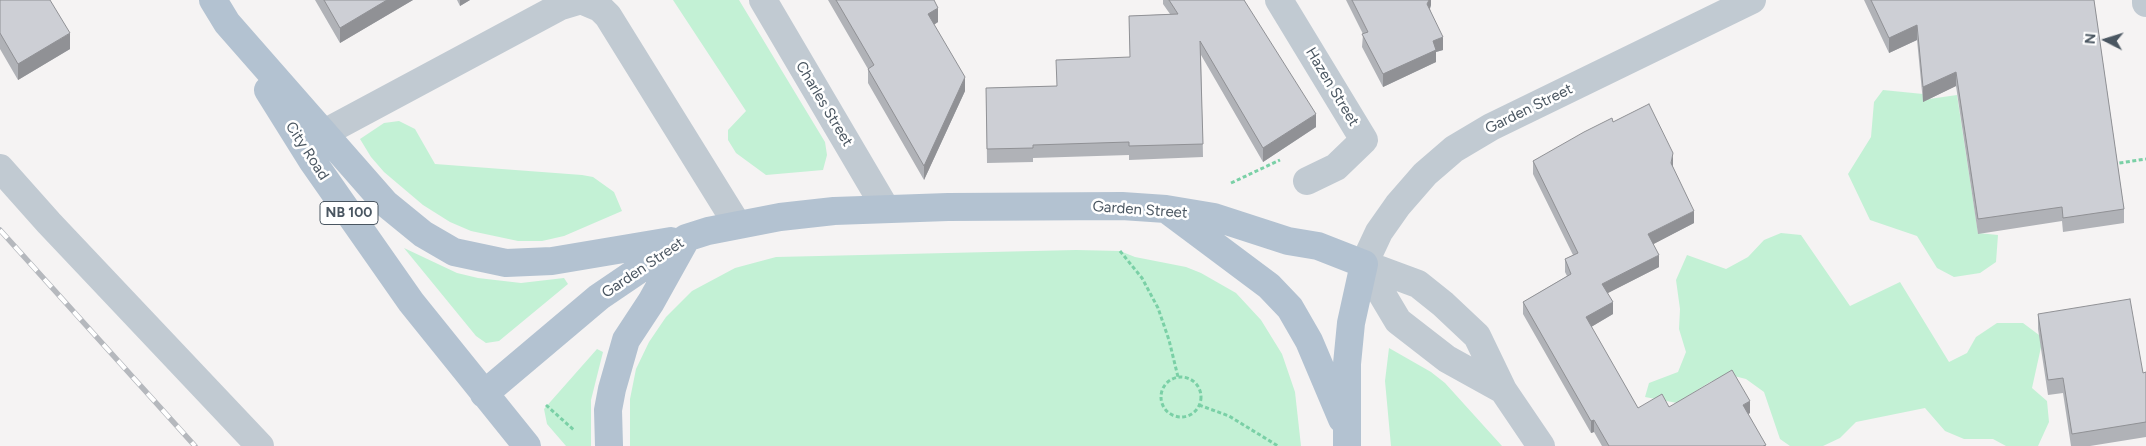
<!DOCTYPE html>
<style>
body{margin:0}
#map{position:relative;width:2146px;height:446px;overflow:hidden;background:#f5f3f3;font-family:Figtree,sans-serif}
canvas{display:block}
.north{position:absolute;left:2081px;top:15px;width:50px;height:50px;-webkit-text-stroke:4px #fff;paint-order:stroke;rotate:275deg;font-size:14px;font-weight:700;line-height:20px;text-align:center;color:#4a5661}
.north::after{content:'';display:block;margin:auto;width:18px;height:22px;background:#4a5661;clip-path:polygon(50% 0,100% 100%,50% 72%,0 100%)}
</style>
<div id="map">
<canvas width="2146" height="446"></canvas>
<div class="north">N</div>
</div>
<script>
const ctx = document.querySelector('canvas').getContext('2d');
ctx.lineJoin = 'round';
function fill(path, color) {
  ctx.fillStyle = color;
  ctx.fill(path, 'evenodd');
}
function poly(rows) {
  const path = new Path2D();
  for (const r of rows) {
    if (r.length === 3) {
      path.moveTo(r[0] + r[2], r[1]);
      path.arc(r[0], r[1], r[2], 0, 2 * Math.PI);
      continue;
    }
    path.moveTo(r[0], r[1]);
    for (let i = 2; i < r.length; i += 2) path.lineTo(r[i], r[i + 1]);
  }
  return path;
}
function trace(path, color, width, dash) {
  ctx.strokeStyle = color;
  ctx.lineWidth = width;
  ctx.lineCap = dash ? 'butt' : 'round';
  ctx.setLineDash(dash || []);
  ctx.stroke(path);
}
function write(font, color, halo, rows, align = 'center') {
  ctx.font = font + ' Figtree,sans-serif';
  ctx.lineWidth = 5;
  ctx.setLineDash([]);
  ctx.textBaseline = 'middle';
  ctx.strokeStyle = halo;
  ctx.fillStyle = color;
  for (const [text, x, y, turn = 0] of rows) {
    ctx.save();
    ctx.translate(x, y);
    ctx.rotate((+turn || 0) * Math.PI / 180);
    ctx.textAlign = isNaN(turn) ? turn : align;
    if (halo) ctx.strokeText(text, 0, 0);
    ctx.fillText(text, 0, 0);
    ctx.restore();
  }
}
fill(poly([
 [673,0,739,0,825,142,827,155,823,170,766,175,736,153,728,140,728,130,746,111],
 [1883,90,1923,94,1929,99,1957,95,1978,233,1998,235,1996,262,1980,273,1954,277,1937,268,1917,236,1870,220,1848,174,1871,137,1874,102],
 [399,121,415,129,435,164,582,175,593,177,614,192,622,211,564,236,542,241,518,241,471,231,450,222,423,205,384,172,371,157,360,139,384,123],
 [1781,233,1801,235,1850,306,1900,282,1949,362,1967,353,1976,337,1997,323,2023,323,2043,338,2032,388,2047,401,2049,422,2038,446,2006,446,1993,439,1964,439,1945,431,1925,408,1856,422,1840,438,1823,446,1790,446,1780,439,1764,392,1746,379,1730,375,1710,382,1677,403,1645,397,1649,383,1678,372,1686,352,1679,329,1680,309,1676,280,1687,255,1726,269,1748,257,1764,240],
 [404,248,457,273,478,278,521,283,564,278,568,284,499,341,486,343,476,336],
 [1076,250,1120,251,1135,257,1186,267,1201,273,1236,293,1261,320,1282,354,1295,392,1301,446,630,446,630,399,636,369,649,342,666,317,692,291,735,268,776,257],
 [1389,348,1431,372,1445,383,1502,446,1391,446,1385,381],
 [597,349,603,352,591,400,591,446,566,446,547,424,544,409]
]), '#c3f1d5');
trace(poly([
 [2113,164,2146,159],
 [1231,183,1280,160],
 [1120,251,1142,278,1158,308,1169,340,1178,377],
 [1181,397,20],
 [546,405,575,431],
 [1199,405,1229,416,1278,446]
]), '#7ad0a6', 3, [4, 2.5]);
trace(poly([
 [763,0,886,209],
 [1279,0,1364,140,1336,167,1307,181],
 [2146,0,2146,3],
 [324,133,561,6,581,0,600,8,608,16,737,224],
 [0,168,49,223,260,446],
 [1364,264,1379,232,1398,205,1425,174,1454,149,1491,127,1752,0],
 [1364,264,1418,284,1443,304,1477,336,1503,390,1541,446],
 [1364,264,1398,321,1447,359,1503,390]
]), '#c1cad2', 28);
trace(poly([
 [213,0,227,23,385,203,423,234,454,252,506,263,552,261,671,241],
 [268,90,313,162,411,302,527,446],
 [1170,212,1269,286,1290,308,1309,341,1342,419],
 [484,394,599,297,686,238,708,231,780,217,834,211,948,207,1122,206,1166,209,1214,217,1288,241,1318,246,1364,264,1351,323,1347,364,1347,446],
 [609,446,608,410,612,389,626,340,651,302,685,241]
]), '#b3c2d1', 28);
const rail = poly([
 [0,230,195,446]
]);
trace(rail, '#b5b8bd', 5.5);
trace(rail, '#fff', 4, [11]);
fill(poly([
 [0,0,70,49,18,80,0,49],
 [315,0,413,0,340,43],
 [457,0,470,0,460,6],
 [828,0,934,0,938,22,934,25,965,91,924,180,868,83,868,69],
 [1163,0,1244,0,1316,127,1263,162,1201,55,1203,157,1129,160,1129,155,1033,158,1033,162,987,163,986,88,1057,86,1130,57,1129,16,1170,14,1163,4],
 [1346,0,1431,0,1431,5,1430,9,1443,50,1436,52,1436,62,1383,87,1362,47,1363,34],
 [1864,0,2094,0,2124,209,2124,223,2063,232,2062,221,1978,234,1956,86,1923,102,1917,40,1889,53],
 [1613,122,1673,165,1673,167,1694,223,1653,244,1659,267,1608,293,1613,314,1591,327,1638,408,1669,407,1750,413,1748,414,1766,446,1602,446,1594,432,1591,433,1523,314,1523,302,1567,276,1565,272,1565,259,1573,255,1533,174,1533,161],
 [2038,314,2143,373,2146,372,2146,437,2090,446,2071,446,2063,393,2048,395,2038,329]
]), '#b0b2b7');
fill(poly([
 [387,0,413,0,340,43,340,28],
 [460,0,470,0,460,6],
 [1429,0,1431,0,1431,5,1427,17,1427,4],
 [938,8,938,22,928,28,928,14],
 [1917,25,1917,40,1889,53,1889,38],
 [70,33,70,49,18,80,18,64],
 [1443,37,1443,50,1436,52,1436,62,1383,87,1383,74,1433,41],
 [1956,72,1956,86,1923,102,1923,87],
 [965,77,965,91,924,180,924,166],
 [1316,114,1316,127,1263,162,1263,148],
 [1673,153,1673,165,1671,175,1671,163],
 [1694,211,1694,223,1648,247,1648,234],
 [1659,255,1659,267,1602,296,1602,284],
 [1613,302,1613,314,1586,330,1586,317],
 [1750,401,1750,413,1743,417,1743,405],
 [1594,420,1594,432,1591,433,1591,421]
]), '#909195');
const building = poly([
 [0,0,50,0,70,33,18,64,0,33,0,0],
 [324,0,387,0,340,28,324,0],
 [836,0,934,0,938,8,928,14,965,77,924,166,868,69,874,65,836,0],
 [1169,0,1244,0,1316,114,1263,148,1200,41,1203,144,1129,146,1129,142,1033,145,1033,148,987,149,986,88,1057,86,1056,60,1130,57,1129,16,1178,14,1169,0],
 [1352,0,1429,0,1427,4,1443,37,1433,41,1436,50,1383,74,1362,34,1368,32,1352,0],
 [1871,0,2094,0,2124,209,2063,218,2062,207,1978,219,1956,72,1923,87,1917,25,1889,38,1871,0],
 [1649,104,1673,153,1671,163,1694,211,1648,234,1659,255,1602,284,1613,302,1586,317,1638,408,1662,394,1669,407,1732,370,1750,401,1743,405,1766,445,1763,446,1609,446,1594,420,1591,421,1523,302,1571,274,1565,259,1578,253,1533,161,1584,132,1612,118,1613,122,1649,104],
 [2130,299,2143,373,2146,372,2146,422,2072,434,2063,378,2048,380,2038,314,2130,299]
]);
fill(building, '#cdcfd5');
trace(building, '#909195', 1);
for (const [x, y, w] of [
 [349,213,58]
]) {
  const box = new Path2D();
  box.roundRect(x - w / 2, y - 11.5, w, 23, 4);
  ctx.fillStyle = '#fff';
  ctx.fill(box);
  trace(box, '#4a5661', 1);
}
write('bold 14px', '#4a5661', null, [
 ["NB 100",349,213]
]);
write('15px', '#4a5661', '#fff', [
 ["Hazen Street",1332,87,59],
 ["Charles Street",824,104,59],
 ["Garden Street",1529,109,-26],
 ["City Road",307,151,57],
 ["Garden Street",1140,210,4],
 ["Garden Street",643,268,-34]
]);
</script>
